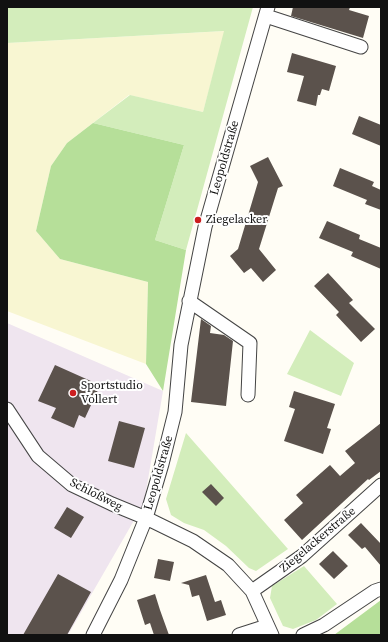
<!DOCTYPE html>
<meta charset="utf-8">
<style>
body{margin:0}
#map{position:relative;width:388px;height:642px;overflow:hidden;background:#fffdf5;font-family:"Source Serif 4",serif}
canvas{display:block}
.frame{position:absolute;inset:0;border:8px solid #111;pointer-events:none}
</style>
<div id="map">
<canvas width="388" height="642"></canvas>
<div class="frame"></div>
</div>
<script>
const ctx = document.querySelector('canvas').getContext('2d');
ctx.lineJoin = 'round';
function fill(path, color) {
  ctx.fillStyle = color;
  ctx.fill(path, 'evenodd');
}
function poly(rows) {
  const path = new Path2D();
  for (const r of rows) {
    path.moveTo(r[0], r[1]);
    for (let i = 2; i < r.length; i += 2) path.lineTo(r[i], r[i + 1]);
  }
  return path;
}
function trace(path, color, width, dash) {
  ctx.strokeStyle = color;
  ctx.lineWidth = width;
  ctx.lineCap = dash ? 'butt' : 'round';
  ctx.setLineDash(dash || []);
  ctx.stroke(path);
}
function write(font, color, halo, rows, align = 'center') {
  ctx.font = font + ' "Source Serif 4",serif';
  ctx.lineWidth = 4;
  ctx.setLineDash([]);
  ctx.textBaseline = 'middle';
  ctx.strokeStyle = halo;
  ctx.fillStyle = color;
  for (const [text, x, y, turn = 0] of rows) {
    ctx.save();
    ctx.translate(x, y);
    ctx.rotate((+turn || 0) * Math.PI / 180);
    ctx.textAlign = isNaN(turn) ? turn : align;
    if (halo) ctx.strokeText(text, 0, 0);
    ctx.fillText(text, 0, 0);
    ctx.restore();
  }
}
fill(poly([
 [7,323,163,391,144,503,68,635,7,635]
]), '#efe5ef');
fill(poly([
 [225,31,203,112,129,95,67,143,51,166,36,231,60,259,148,282,146,364,7,311,7,43]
]), '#f8f6d2');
fill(poly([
 [7,7,253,7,186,250,155,240,184,145,93,123,130,95,203,112,224,31,7,43],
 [310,330,354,363,341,396,287,374],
 [186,433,288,549,256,571,249,568,226,546,204,530,184,523,171,515,166,499],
 [304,566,337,604,316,620,293,629,283,626,270,598,272,586]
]), '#d3edbb');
fill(poly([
 [93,123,184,145,155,240,186,250,163,391,146,364,148,282,60,259,36,231,51,166,67,143],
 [381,600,381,635,334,635]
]), '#b6df99');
fill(poly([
 [293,7,350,7,349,10,369,16,363,38,291,16],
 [292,53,336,66,329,91,322,89,320,95,318,95,316,106,297,101,304,76,287,72],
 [359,116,381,125,381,146,352,134],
 [268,157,283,186,278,188,259,249,276,270,263,282,251,268,244,273,230,256,238,249,258,182,250,166],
 [340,168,374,182,372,186,381,190,381,210,365,204,367,200,333,186],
 [327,221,360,235,359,239,381,248,381,269,351,256,353,252,319,238],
 [328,273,353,300,349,303,375,329,361,342,336,315,339,312,314,286],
 [201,319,211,326,210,333,224,335,233,341,226,406,191,402],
 [55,365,93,382,91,388,98,390,85,418,79,415,74,428,51,418,56,408,38,401],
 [294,391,335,404,327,428,331,429,323,454,284,441,295,409,289,407],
 [119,421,145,428,134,468,108,461],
 [381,423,381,471,369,480,368,479,302,540,284,520,303,503,296,495,330,465,340,476,355,463,345,451],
 [211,484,224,498,216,506,202,492],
 [67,507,84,517,71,538,54,528],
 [361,523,381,544,381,566,365,547,362,549,348,535],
 [333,551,348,566,334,579,319,564],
 [158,559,174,562,170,581,154,578],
 [58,574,91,592,67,635,23,635],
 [206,575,215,602,221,600,226,615,207,621,199,595,192,597,189,585,181,583],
 [155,594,160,610,169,635,154,635,150,623,145,625,137,600]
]), '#5b524c');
const minor = poly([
 [266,16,361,47],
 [189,301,250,343,248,395],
 [7,409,38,456,72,485,112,504,146,518,193,541,228,565,252,591,272,635],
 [252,591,302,556,381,485],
 [93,635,121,580,146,518,162,464,175,412,181,345,205,227,268,7],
 [239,635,267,626],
 [303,635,324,625,375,591,381,589]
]);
trace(minor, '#444', 15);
trace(minor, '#fff', 13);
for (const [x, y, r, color] of [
 [198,220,4,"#cc1e1f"],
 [73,393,4,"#cc1e1f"]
]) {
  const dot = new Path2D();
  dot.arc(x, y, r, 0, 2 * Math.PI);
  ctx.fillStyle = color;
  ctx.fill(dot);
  trace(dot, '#fff', 1.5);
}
write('12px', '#111', '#fff', [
 ["Leopoldstraße",225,158,-74],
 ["Leopoldstraße",159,473,-74],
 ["Schloßweg",96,495,27],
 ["Ziegelackerstraße",318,540,-40]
]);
write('12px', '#111', '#fff', [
 ["Ziegelacker",206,220],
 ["Sportstudio",81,386],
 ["Vollert",81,400]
], 'left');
</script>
